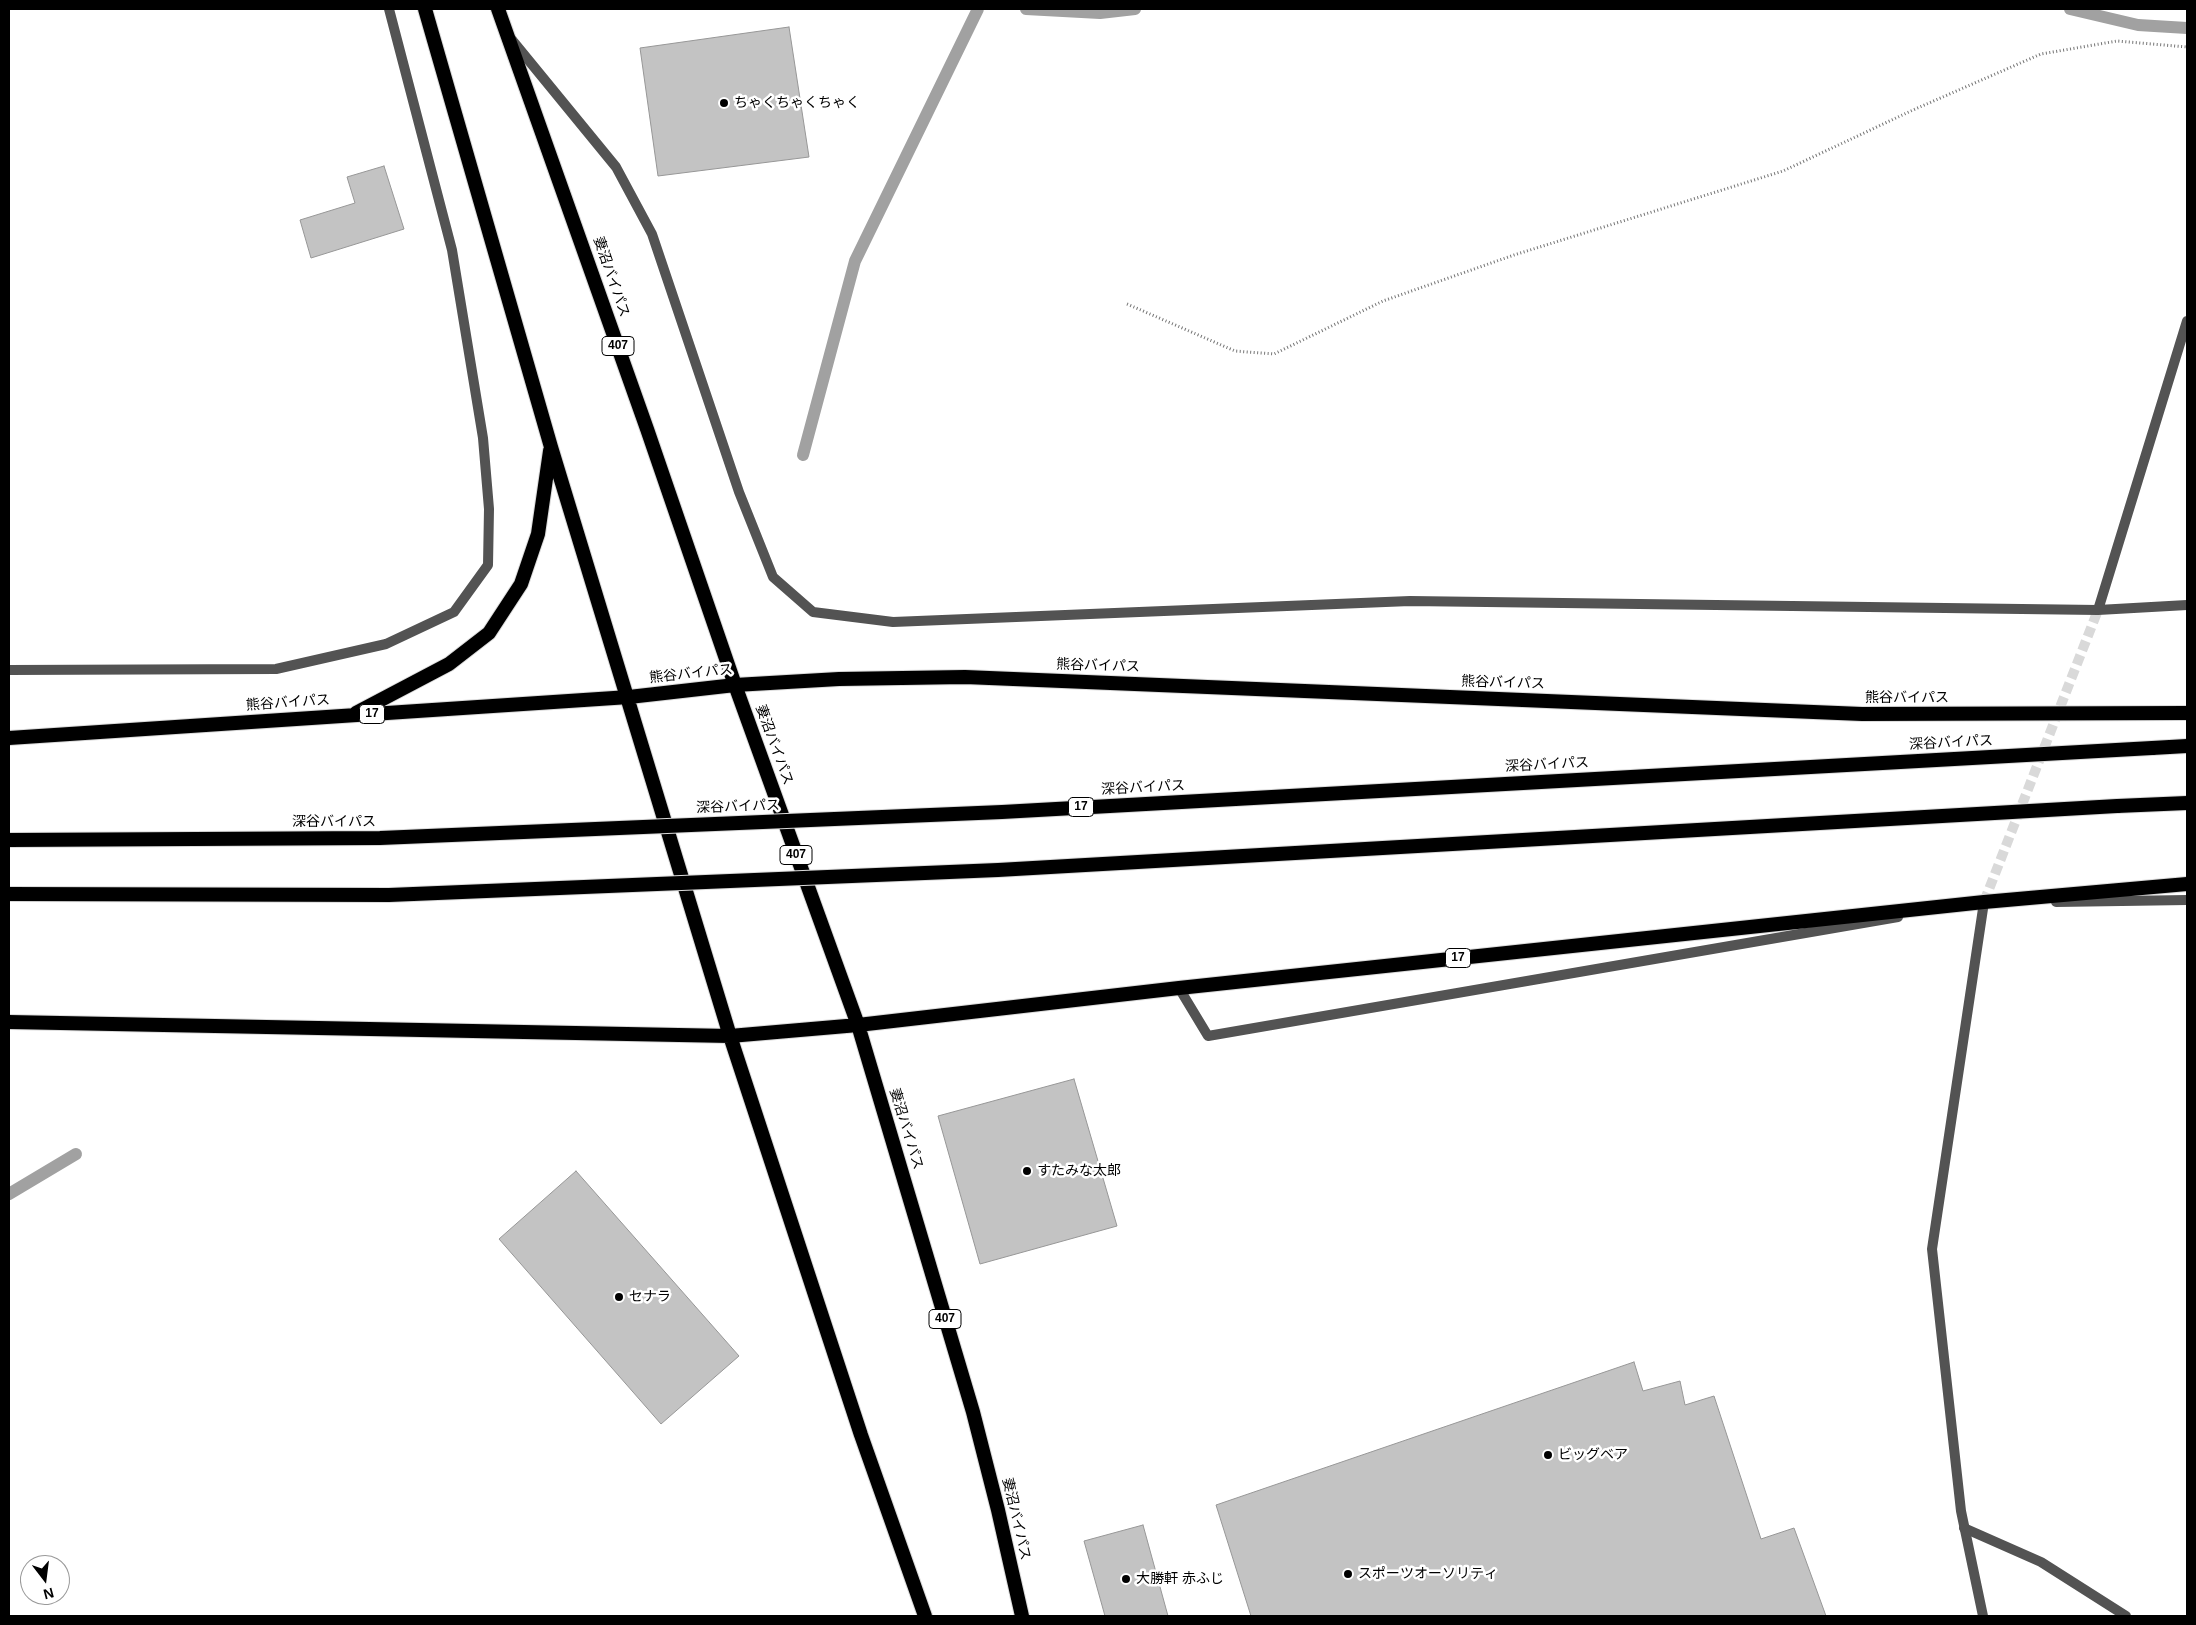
<!DOCTYPE html>
<meta charset="utf-8">
<style>
body{margin:0}
#map{position:relative;width:2196px;height:1625px;overflow:hidden;background:#fff;font-family:Arial,sans-serif}
canvas{display:block}
.frame{position:absolute;inset:0;border:10px solid #000;pointer-events:none}
.north{position:absolute;left:20px;top:1555px;width:50px;height:50px;box-sizing:border-box;background:#fff;border:1px solid #999;border-radius:50%;rotate:165deg;font-size:14px;font-weight:700;line-height:20px;text-align:center;color:#000}
.north::after{content:'';display:block;margin:auto;width:18px;height:22px;background:#000;clip-path:polygon(50% 0,100% 100%,50% 72%,0 100%)}
</style>
<div id="map">
<canvas width="2196" height="1625"></canvas>
<div class="frame"></div>
<div class="north">N</div>
</div>
<script>
const ctx = document.querySelector('canvas').getContext('2d');
ctx.lineJoin = 'round';
function poly(rows) {
  const path = new Path2D();
  for (const r of rows) {
    path.moveTo(r[0], r[1]);
    for (let i = 2; i < r.length; i += 2) path.lineTo(r[i], r[i + 1]);
  }
  return path;
}
function trace(path, color, width, dash) {
  ctx.strokeStyle = color;
  ctx.lineWidth = width;
  ctx.lineCap = dash ? 'butt' : 'round';
  ctx.setLineDash(dash || []);
  ctx.stroke(path);
}
function fill(path, color) {
  ctx.fillStyle = color;
  ctx.fill(path, 'evenodd');
}
function write(font, color, halo, rows, align = 'center') {
  ctx.font = font + ' Arial,"Noto Sans JP",sans-serif';
  ctx.lineWidth = 5;
  ctx.setLineDash([]);
  ctx.textBaseline = 'middle';
  ctx.strokeStyle = halo;
  ctx.fillStyle = color;
  for (const [text, x, y, turn = 0] of rows) {
    ctx.save();
    ctx.translate(x, y);
    ctx.rotate((+turn || 0) * Math.PI / 180);
    ctx.textAlign = isNaN(turn) ? turn : align;
    if (halo) ctx.strokeText(text, 0, 0);
    ctx.fillText(text, 0, 0);
    ctx.restore();
  }
}
trace(poly([
 [1026,9,1100,13,1135,9],
 [2070,9,2138,25,2187,28],
 [803,455,855,261,978,9],
 [9,1194,76,1154]
]), '#a1a1a1', 12);
const building = poly([
 [789,27,809,157,658,176,640,48,789,27],
 [384,166,404,229,311,258,300,220,355,203,347,177,384,166],
 [1074,1079,1117,1226,980,1264,938,1116,1074,1079],
 [576,1171,739,1356,661,1424,499,1239,576,1171],
 [1634,1362,1643,1391,1680,1381,1685,1405,1714,1396,1761,1539,1794,1528,1826,1616,1251,1616,1216,1505,1634,1362],
 [1143,1525,1168,1616,1105,1616,1084,1541,1143,1525]
]);
fill(building, '#c3c3c3');
trace(building, '#979797', 1);
trace(poly([
 [1984,902,2098,610]
]), '#d9d9d9', 10, [10, 5]);
const trunk = poly([
 [425,9,551,447,730,1036,861,1435,925,1616],
 [498,9,647,429,735,685,858,1025,973,1412,998,1510,1022,1616],
 [356,713,449,664,489,633,521,584,538,534,550,451],
 [9,738,629,697,735,685,839,679,965,677,1862,714,2187,713],
 [2152,748,2187,746],
 [2117,806,2187,803],
 [9,1022,730,1036,858,1025,1179,988,1984,902,2187,884]
]);
trace(trunk, '#dbdbdb', 16);
trace(poly([
 [1127,304,1235,351,1274,354,1383,301,1514,255,1783,171,1913,110,2041,54,2117,41,2187,47]
]), '#757575', 3, [1, 2.5]);
trace(poly([
 [1964,1528,2041,1562,2126,1616]
]), '#535353', 10);
trace(poly([
 [512,40,616,167,652,234,739,492,773,577,813,612,893,622,1410,601,2098,610,2187,605],
 [2098,610,2187,321],
 [9,670,276,669,386,644,454,612,488,565,489,509,483,438,452,250,389,9],
 [2056,902,2187,900],
 [1179,988,1208,1036,1898,917],
 [1983,1616,1961,1511,1932,1249,1984,902]
]), '#535353', 10);
trace(trunk, '#000', 14);
const trunkBridge = poly([
 [9,840,380,838,1002,812,2152,748],
 [9,894,389,895,998,870,2117,806]
]);
trace(trunkBridge, '#dbdbdb', 16, []);
trace(trunkBridge, '#000', 14);
for (const [x, y, r, color] of [
 [724,103,5,"#000"],
 [1027,1171,5,"#000"],
 [619,1297,5,"#000"],
 [1548,1455,5,"#000"],
 [1348,1574,5,"#000"],
 [1126,1579,5,"#000"]
]) {
  const dot = new Path2D();
  dot.arc(x, y, r, 0, 2 * Math.PI);
  ctx.fillStyle = color;
  ctx.fill(dot);
  trace(dot, '#fff', 2);
}
for (const [x, y, w] of [
 [618,346,32],
 [372,714,25],
 [1081,807,25],
 [796,855,32],
 [1458,958,25],
 [945,1319,32]
]) {
  const box = new Path2D();
  box.roundRect(x - w / 2, y - 9.5, w, 19, 4);
  ctx.fillStyle = '#fff';
  ctx.fill(box);
  trace(box, '#000', 1);
}
write('bold 12px', '#000', null, [
 ["407",618,346],
 ["17",372,714],
 ["17",1081,807],
 ["407",796,855],
 ["17",1458,958],
 ["407",945,1319]
]);
write('14px', '#000', '#fff', [
 ["ちゃくちゃくちゃく",734,103],
 ["すたみな太郎",1037,1171],
 ["セナラ",629,1297],
 ["ビッグベア",1558,1455],
 ["スポーツオーソリティ",1358,1574],
 ["大勝軒 赤ふじ",1136,1579]
], 'left');
write('14px', '#000', '#fff', [
 ["妻沼バイパス",611,277,71],
 ["熊谷バイパス",1098,666,2],
 ["熊谷バイパス",691,674,-6],
 ["熊谷バイパス",1503,683,2],
 ["熊谷バイパス",1907,698],
 ["熊谷バイパス",288,703,-4],
 ["深谷バイパス",1951,743,-3],
 ["妻沼バイパス",774,745,70],
 ["深谷バイパス",1547,765,-3],
 ["深谷バイパス",1143,788,-3],
 ["深谷バイパス",738,807,-2],
 ["深谷バイパス",334,822],
 ["妻沼バイパス",906,1129,73],
 ["妻沼バイパス",1016,1519,77]
]);
</script>
